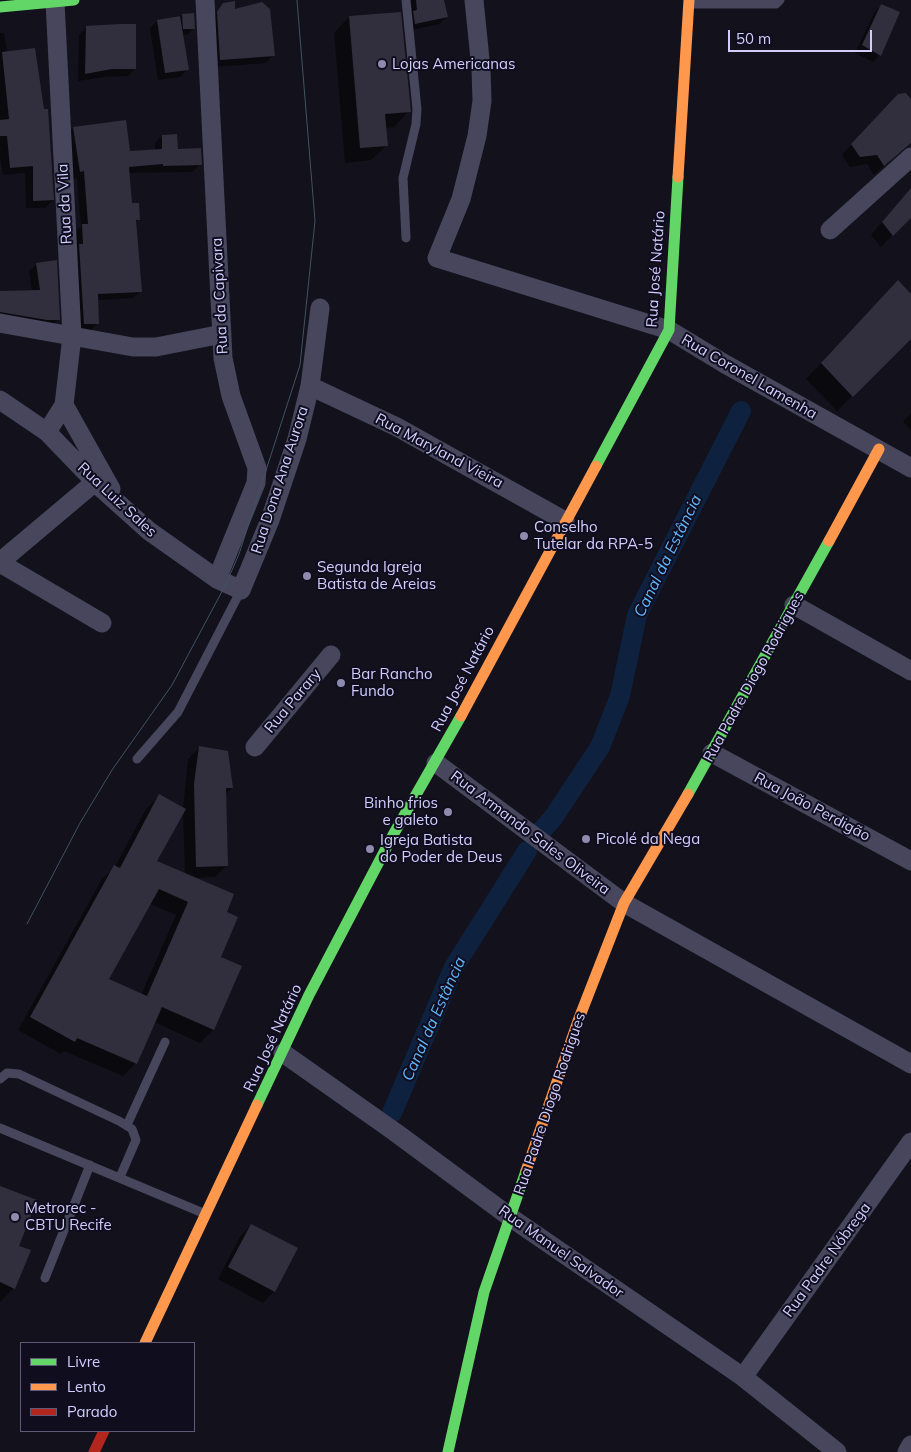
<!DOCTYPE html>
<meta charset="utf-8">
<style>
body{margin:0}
#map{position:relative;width:911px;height:1452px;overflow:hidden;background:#13111b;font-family:Mulish,sans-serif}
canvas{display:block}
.legend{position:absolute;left:20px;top:1342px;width:175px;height:90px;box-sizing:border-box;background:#100d1f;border:1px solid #5e5a78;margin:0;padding:6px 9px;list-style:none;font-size:15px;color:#d2cdfd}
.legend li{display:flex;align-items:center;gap:10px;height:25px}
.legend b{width:25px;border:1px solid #5e5a78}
.scale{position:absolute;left:728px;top:30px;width:144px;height:22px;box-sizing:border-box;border:2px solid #d2cdfd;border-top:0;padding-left:6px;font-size:15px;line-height:18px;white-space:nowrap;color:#d2cdfd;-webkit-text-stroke:4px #100d1f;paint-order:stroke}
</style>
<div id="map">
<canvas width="911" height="1452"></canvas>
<ul class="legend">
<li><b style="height:6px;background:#63d668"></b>Livre</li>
<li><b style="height:6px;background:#ff974d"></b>Lento</li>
<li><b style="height:6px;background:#b3261e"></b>Parado</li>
</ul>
<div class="scale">50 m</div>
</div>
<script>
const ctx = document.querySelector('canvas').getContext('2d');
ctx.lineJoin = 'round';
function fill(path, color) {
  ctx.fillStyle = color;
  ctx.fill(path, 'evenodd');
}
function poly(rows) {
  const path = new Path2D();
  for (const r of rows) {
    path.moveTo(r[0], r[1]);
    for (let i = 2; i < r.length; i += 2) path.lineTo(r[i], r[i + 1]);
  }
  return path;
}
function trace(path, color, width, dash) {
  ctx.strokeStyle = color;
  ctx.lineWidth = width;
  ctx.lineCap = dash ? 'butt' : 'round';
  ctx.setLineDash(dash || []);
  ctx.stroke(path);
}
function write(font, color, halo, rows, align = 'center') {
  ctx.font = font + ' Mulish,sans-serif';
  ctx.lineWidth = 4;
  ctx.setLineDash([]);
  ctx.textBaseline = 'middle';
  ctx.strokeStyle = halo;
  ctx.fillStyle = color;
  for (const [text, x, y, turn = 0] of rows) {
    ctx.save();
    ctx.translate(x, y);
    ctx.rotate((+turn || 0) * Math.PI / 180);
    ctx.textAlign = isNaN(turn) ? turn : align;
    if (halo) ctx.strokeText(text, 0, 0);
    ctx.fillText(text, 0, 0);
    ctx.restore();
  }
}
fill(poly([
 [408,0,443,0,447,17,439,24,407,31],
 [224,4,234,11,273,55,266,63,213,67,210,21],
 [881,5,880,55,873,62,855,53,874,13],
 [182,15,194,28,187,35,182,35,188,69,180,77,158,80,150,28,157,21],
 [349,17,409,111,394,127,385,128,387,145,371,160,345,163,334,33],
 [87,27,135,69,128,76,104,77,78,81,79,35],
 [0,33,4,33,7,53,53,200,45,208,26,208,25,173,3,175,0,157],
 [911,100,911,141,874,175,867,164,850,167,842,155,888,105],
 [73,128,129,152,155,150,155,143,162,136,177,150,200,164,193,172,128,173,131,204,139,219,135,223,141,291,133,298,97,300,97,324,90,331,77,331,75,232,81,226,77,178,73,179,66,135],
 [911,188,911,216,881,247,871,235],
 [37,264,59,319,51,327,0,321,0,292,32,292,29,271],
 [911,296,911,337,837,411,806,379,883,297],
 [911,413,911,430,903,422],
 [199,748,227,752,232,788,225,795,227,865,215,877,193,878,225,912,220,957,240,967,213,1030,200,1043,154,1022,136,1063,123,1076,64,1051,61,1054,18,1030,102,879,115,867,146,809,159,796,183,809,188,759],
 [183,811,185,874,156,861],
 [150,904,176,915,141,995,107,980],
 [0,1187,18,1246,14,1288,0,1302],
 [251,1225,274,1291,263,1303,218,1279,240,1237]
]), '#0007');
trace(poly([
 [537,836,553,818,600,747,620,696,637,615,741,411],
 [392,1113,454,967,527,851]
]), '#0e213e', 20);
fill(poly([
 [416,0,444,0,448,17,415,24,413,11,417,10],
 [235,1,235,9,262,2,270,9,275,56,220,60,217,12,223,3],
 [881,4,900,12,881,56,862,45],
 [401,12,411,112,385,114,388,146,360,148,349,16],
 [194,13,195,29,183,29,182,14],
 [180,16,189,70,165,73,157,20],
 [119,24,136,24,136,69,112,69,85,74,86,26],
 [35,48,44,109,48,109,54,200,33,201,33,166,10,168,7,136,0,136,0,120,9,119,2,52],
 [906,93,911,99,911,143,884,166,877,155,860,157,851,144,898,94],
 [126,120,130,151,162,149,162,135,177,134,178,149,201,148,202,165,163,166,163,164,129,167,132,203,139,203,140,220,136,220,142,292,98,294,99,324,84,324,79,244,83,244,82,224,88,224,84,171,80,172,73,127],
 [911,188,911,218,893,236,882,222],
 [57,260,60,320,47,320,0,312,0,291,40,290,36,263],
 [898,280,911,294,911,339,853,397,821,363],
 [199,746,228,751,233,788,226,788,228,866,196,867,194,784],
 [159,794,186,809,157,861,234,894,227,912,238,917,221,957,242,966,214,1030,162,1007,137,1064,77,1038,75,1042,30,1017,114,865,120,868],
 [159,889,188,902,147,996,109,979],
 [0,1186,37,1200,19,1246,31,1250,15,1289,0,1282],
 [251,1224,298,1248,275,1292,228,1267]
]), '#312f3d');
trace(poly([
 [406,0,417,109,416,124,403,178,406,238],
 [691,4,776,4,780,0],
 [137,759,178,712,241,590],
 [0,1079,7,1073,19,1074,119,1121,132,1129,136,1140,120,1177],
 [127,1125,165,1042],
 [0,1128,203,1213],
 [45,1278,90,1165]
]), '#47465c', 9);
trace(poly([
 [205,0,223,358,231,396,257,468,256,483,217,579],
 [474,0,481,69,482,101,477,136,461,199,437,258,669,330,725,364,911,468],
 [830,230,911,157],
 [0,323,133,347,156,347,222,334],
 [310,386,397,427,565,521],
 [0,400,47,432,100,487,149,531,217,579,241,590,270,520,297,439,310,386,320,308],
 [64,405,111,489],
 [47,432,64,405,72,336,55,2],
 [0,562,95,482],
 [0,563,102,623],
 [794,605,911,671],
 [255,747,331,655],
 [712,753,911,861],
 [436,763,624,903,911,1064],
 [283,1053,395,1132,510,1217,743,1377,837,1452],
 [743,1377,911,1142],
 [907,1452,911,1445]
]), '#47465c', 19);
trace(poly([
 [0,7,74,0],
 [596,466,669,330,678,177],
 [688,794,829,541],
 [257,1105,309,995,393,835,461,716],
 [448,1452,484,1292,526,1171]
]), '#63d668', 11);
trace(poly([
 [678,177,689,0],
 [829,541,879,449],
 [461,716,596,466],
 [526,1171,578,1021,624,903,688,794],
 [145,1343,257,1105]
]), '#ff974d', 11);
trace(poly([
 [94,1452,104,1431]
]), '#b3261e', 11);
trace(poly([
 [27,924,80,823,112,770,172,685,226,584,239,554,300,365,315,221,297,0]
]), '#405463', 1);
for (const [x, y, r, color] of [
 [382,64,5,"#8f8bae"],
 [524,536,5,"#8f8bae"],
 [307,576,5,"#8f8bae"],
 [341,683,5,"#8f8bae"],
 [448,812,5,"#8f8bae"],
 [586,839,5,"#8f8bae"],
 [370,849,5,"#8f8bae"],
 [15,1217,5,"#8f8bae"]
]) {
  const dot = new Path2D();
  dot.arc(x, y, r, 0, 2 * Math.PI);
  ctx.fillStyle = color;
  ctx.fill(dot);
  trace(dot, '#100d1f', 2);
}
write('15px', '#d2cdfd', '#100d1f', [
 ["Lojas Americanas",392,64],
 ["Conselho",534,527],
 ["Tutelar da RPA-5",534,544],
 ["Segunda Igreja",317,567],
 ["Batista de Areias",317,584],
 ["Bar Rancho",351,674],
 ["Fundo",351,691],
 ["Binho frios",438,803,"right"],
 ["e galeto",438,820,"right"],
 ["Picolé da Nega",596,839],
 ["Igreja Batista",380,840],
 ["do Poder de Deus",380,857],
 ["Metrorec -",25,1208],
 ["CBTU Recife",25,1225]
], 'left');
write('15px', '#d2cdfd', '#100d1f', [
 ["Rua da Vila",65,204,-93],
 ["Rua José Natário",656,269,-86],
 ["Rua da Capivara",220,296,-93],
 ["Rua Coronel Lamenha",749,377,30],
 ["Rua Maryland Vieira",439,451,28],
 ["Rua Dona Ana Aurora",280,480,-72],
 ["Rua Luiz Sales",117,500,43],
 ["Rua Padre Diogo Rodrigues",754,677,-61],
 ["Rua José Natário",463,679,-62],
 ["Rua Parary",293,701,-50],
 ["Rua João Perdigão",812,807,28],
 ["Rua Armando Sales Oliveira",530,833,37],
 ["Rua José Natário",273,1038,-65],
 ["Rua Padre Diogo Rodrigues",550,1104,-71],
 ["Rua Manuel Salvador",561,1252,35],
 ["Rua Padre Nóbrega",827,1260,-54]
]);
write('italic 16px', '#60b5f9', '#100d1f', [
 ["Canal da Estância",668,556,-64],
 ["Canal da Estância",434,1019,-66]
]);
</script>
